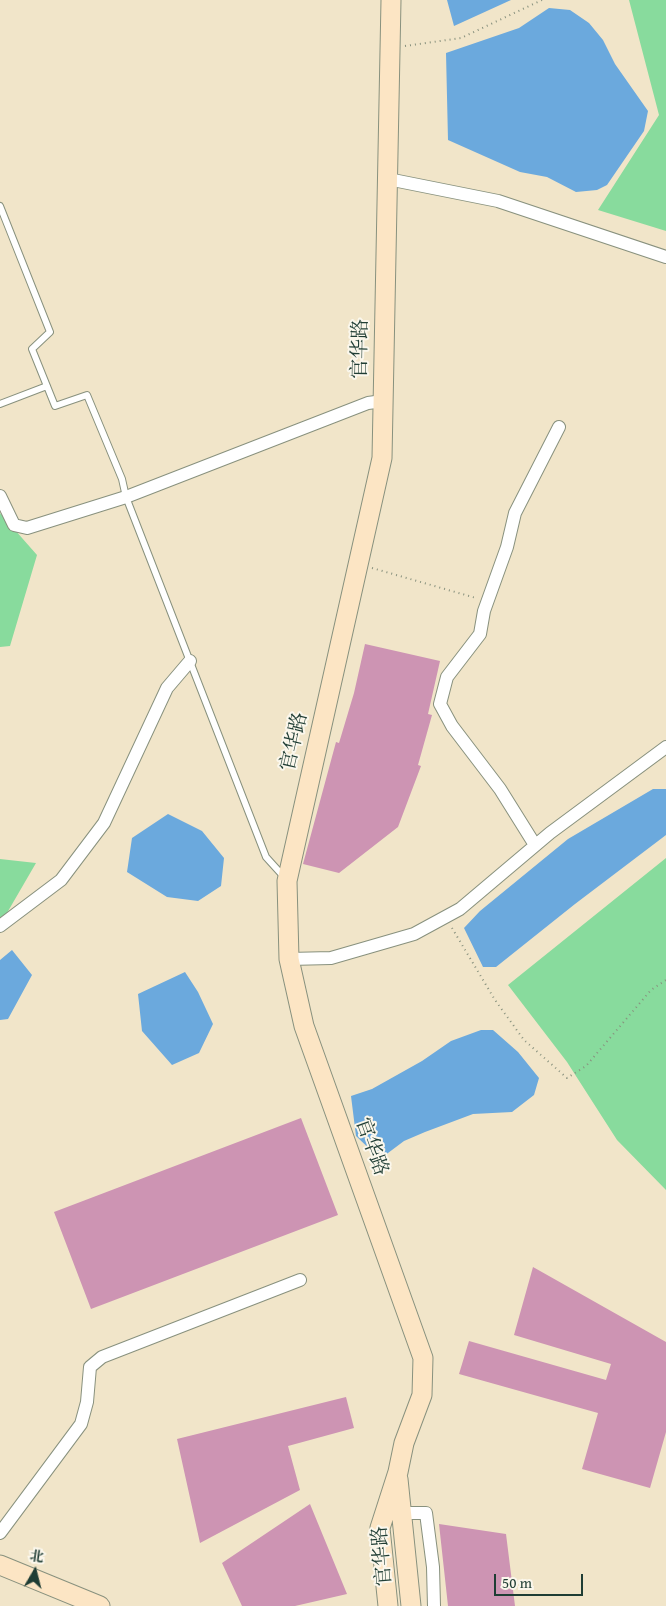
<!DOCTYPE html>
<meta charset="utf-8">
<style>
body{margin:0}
#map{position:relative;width:666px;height:1606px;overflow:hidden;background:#f1e5c9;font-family:"Gentium Book Plus","Noto Serif SC",serif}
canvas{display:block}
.north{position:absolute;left:10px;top:1546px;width:50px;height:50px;-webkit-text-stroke:4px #fbf7ec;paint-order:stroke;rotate:8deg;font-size:14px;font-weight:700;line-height:20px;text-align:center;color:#1f3d34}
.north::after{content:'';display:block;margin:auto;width:18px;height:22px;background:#1f3d34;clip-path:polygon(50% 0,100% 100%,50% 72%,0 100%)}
.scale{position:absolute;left:494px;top:1574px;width:89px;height:22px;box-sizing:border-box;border:2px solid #1f3d34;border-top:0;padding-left:6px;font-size:15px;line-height:18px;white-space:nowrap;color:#1f3d34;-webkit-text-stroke:4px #fbf7ec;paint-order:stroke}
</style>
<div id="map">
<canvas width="666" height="1606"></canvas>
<div class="north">北</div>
<div class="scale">50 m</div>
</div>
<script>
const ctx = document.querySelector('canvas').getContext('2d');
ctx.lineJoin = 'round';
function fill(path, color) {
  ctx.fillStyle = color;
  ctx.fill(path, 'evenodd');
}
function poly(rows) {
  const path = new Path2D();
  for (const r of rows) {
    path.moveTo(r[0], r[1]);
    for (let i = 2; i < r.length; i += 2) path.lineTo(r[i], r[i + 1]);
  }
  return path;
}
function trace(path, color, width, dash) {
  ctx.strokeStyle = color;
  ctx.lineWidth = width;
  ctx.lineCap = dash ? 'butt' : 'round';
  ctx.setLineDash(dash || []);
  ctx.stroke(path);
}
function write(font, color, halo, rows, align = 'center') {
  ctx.font = font + ' "Gentium Book Plus","Noto Serif SC",serif';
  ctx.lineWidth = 4;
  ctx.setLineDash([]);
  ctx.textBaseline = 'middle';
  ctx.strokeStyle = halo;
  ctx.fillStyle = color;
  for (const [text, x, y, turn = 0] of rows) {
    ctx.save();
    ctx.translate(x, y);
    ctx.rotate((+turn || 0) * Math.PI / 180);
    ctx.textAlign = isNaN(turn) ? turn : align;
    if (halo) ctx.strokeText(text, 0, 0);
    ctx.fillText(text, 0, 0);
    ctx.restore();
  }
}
fill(poly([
 [629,0,666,0,666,231,598,210,659,115],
 [0,513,37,555,10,646,0,647],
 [666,858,666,1190,617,1140,567,1062,508,985],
 [0,859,36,863,0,925]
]), '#88db9d');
fill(poly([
 [447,0,511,0,454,26],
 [549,8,570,10,589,23,603,40,615,64,648,111,644,131,607,185,597,190,576,192,547,177,520,172,448,140,446,53,519,28],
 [653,789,666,789,666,835,575,904,496,967,483,967,464,928,480,911,568,839],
 [168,814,202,831,224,858,221,886,198,901,167,897,127,872,132,838],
 [12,950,32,975,8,1019,0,1020,0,960],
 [185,972,198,992,213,1024,199,1053,172,1065,142,1031,138,994],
 [481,1030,493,1030,518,1052,539,1078,534,1095,512,1112,473,1114,425,1132,404,1141,380,1159,356,1136,351,1096,372,1089,422,1061,451,1041]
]), '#6ba9dd');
fill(poly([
 [365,644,440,661,428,714,432,715,418,765,421,766,398,827,339,873,303,864,336,742,339,743,354,693],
 [301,1118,338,1215,91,1309,54,1212],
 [533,1267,666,1342,666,1432,650,1488,582,1469,598,1413,459,1374,469,1341,606,1380,611,1364,514,1335],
 [346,1397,354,1428,288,1446,300,1490,200,1543,177,1439],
 [310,1504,347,1594,295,1606,242,1606,222,1563],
 [439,1524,506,1534,515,1606,448,1606]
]), '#cd94b3');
const lane = poly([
 [0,206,50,332,32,349,55,406,87,395,122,479,126,497,266,857,285,878],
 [0,404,47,386]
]);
const street = poly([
 [388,179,498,201,666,257],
 [0,496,14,525,27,528,126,497,368,403,383,401],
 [535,845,500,789,452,726,440,704,447,677,480,634,484,611,507,547,515,513,559,427],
 [0,926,61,880,104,823,167,688,190,661],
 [289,959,331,958,414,934,460,909,550,833,666,747],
 [402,1513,426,1513,433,1567,434,1606],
 [0,1533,81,1424,87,1402,90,1367,102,1357,300,1280]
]);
const secondary = poly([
 [398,1479,411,1606],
 [0,1565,100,1606],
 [388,1606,380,1528,398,1472,404,1443,422,1395,423,1358,304,1026,289,959,287,881,382,458,391,0]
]);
trace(lane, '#88917e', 8);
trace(street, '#88917e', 14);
trace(secondary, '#88917e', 21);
trace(poly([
 [405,46,461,38,542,0],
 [372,568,476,598],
 [452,928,495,1000,524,1040,567,1078,586,1066,651,990,666,980]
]), '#88917e', 2, [1, 4]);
trace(lane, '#fff', 6);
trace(street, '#fff', 12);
trace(secondary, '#fce5c4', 19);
write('20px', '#1f3d34', '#fbf7ec', [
 ["官华路",361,349,-89],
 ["官华路",295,742,-77],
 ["官华路",371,1147,70],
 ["官华路",383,1556,-95]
]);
</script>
